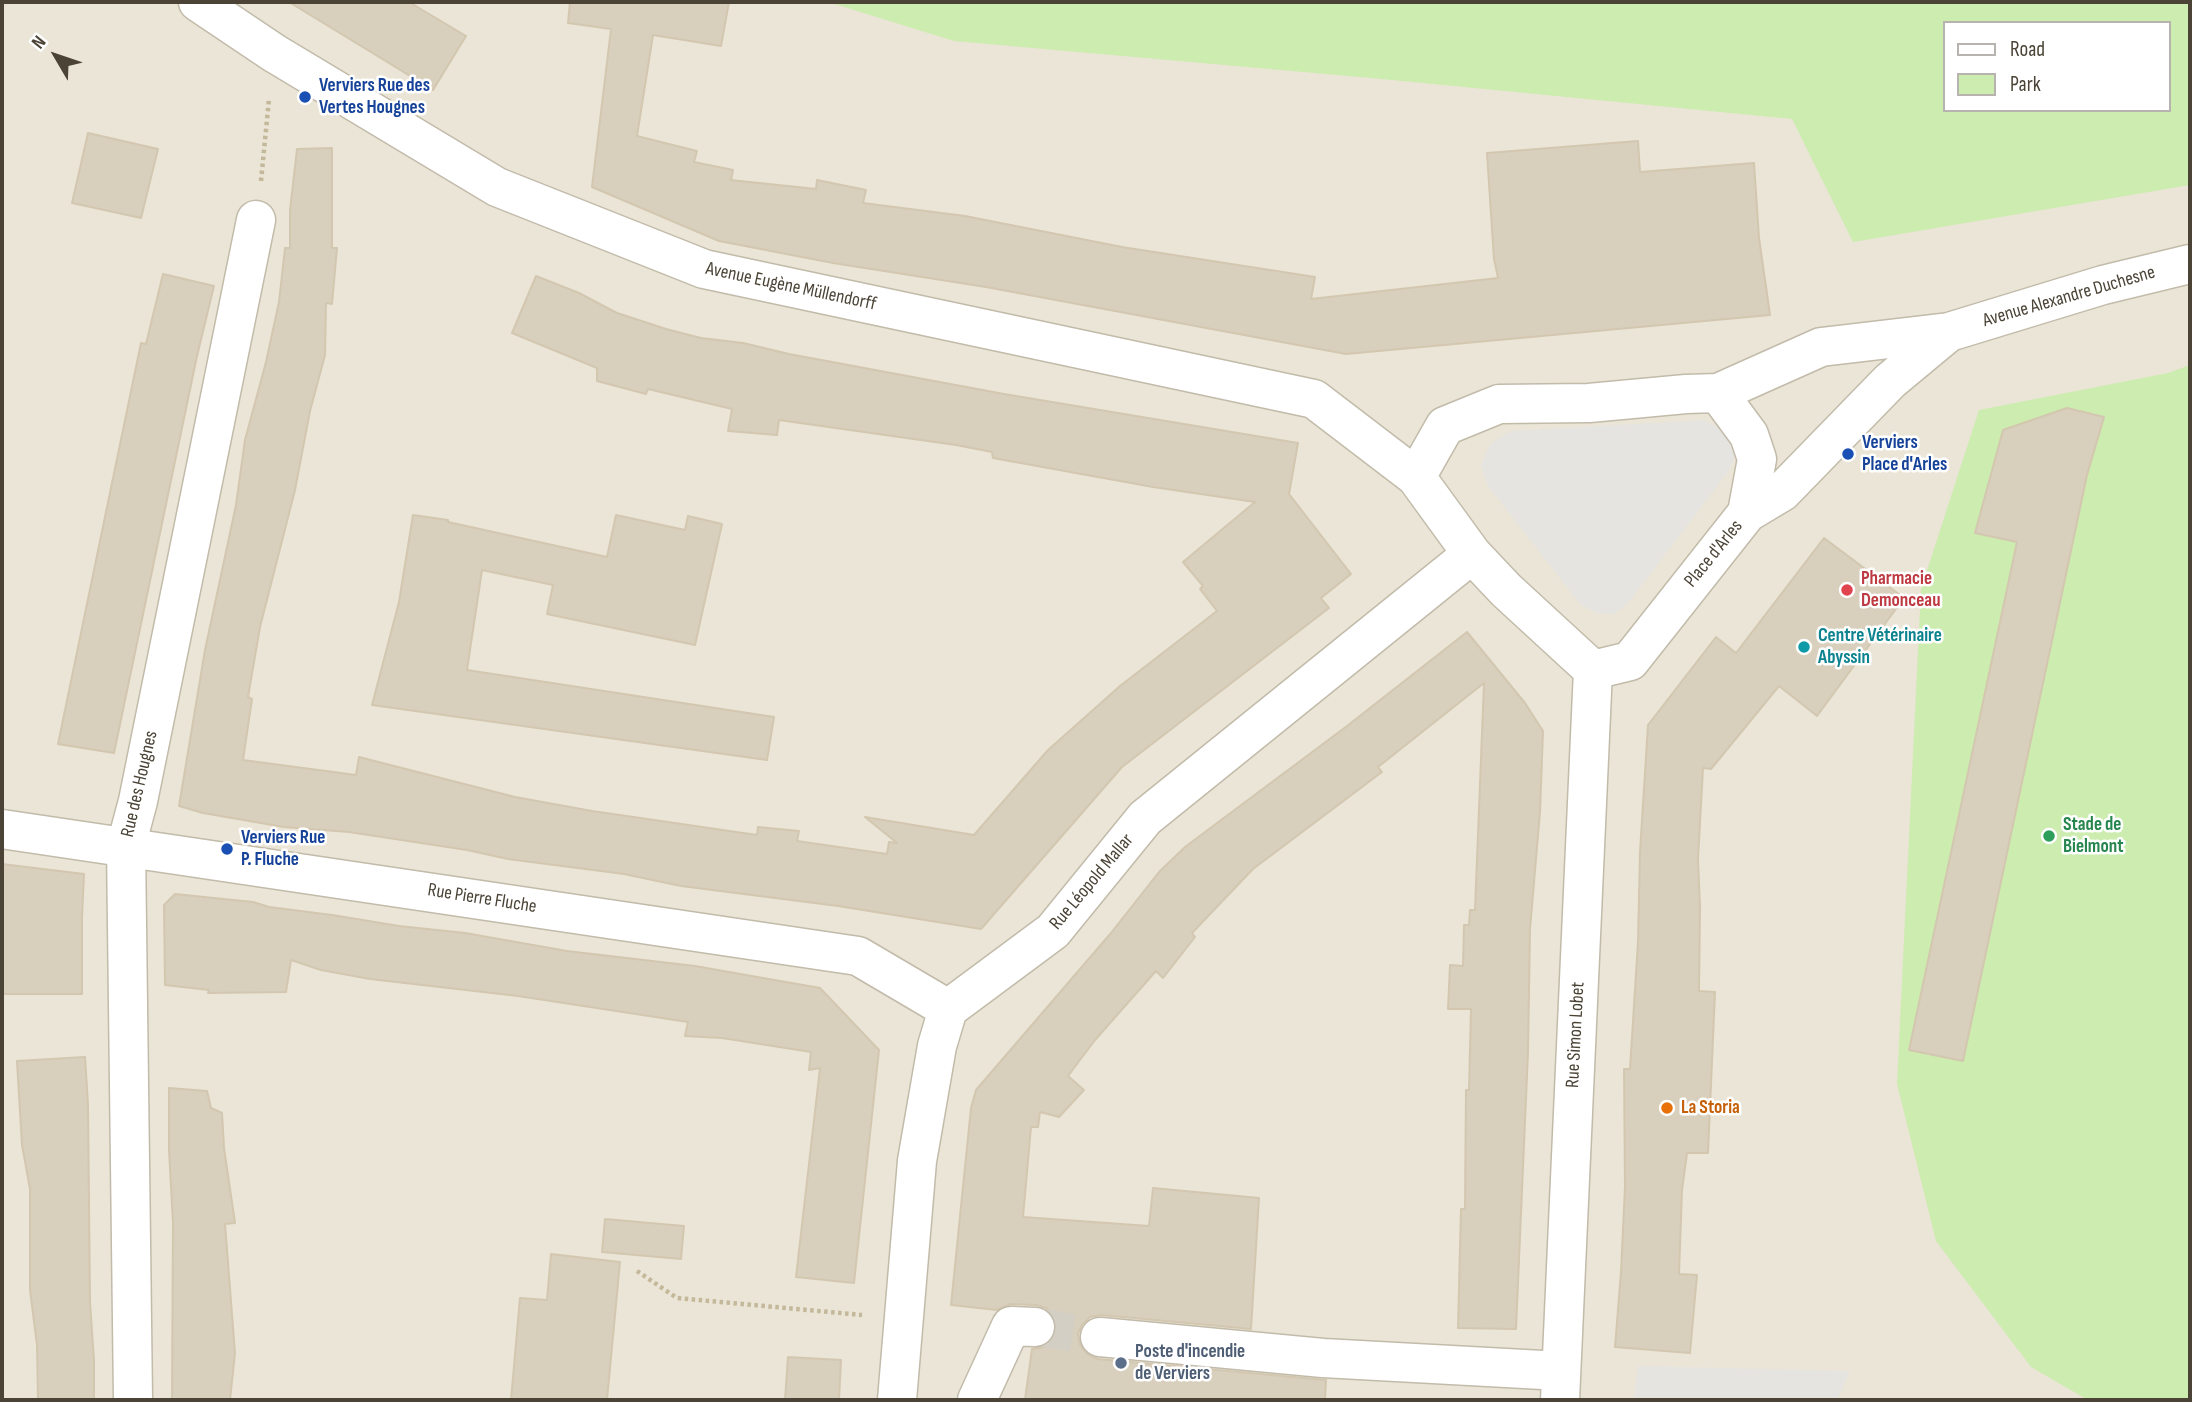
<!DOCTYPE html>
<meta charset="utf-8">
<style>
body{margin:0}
#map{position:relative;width:2192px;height:1402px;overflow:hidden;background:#f5f2e9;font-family:"Sofia Sans Condensed",sans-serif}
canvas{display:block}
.frame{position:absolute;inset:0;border:4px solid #4a4336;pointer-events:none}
.legend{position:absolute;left:1943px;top:21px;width:228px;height:91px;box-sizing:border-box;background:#fff;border:2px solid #b7b4af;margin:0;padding:9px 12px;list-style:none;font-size:21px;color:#4a4336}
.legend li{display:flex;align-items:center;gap:14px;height:35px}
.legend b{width:35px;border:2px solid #b7b4af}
.north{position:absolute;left:21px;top:21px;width:70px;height:70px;-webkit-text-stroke:5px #fff;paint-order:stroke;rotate:309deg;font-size:19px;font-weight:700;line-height:28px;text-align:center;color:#4a4336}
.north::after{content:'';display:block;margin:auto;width:24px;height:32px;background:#4a4336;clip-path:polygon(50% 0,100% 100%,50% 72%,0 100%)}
</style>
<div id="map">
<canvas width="2192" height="1402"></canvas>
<div class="frame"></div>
<ul class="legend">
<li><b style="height:9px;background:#fff"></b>Road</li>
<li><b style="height:19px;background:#cdecaf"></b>Park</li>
</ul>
<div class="north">N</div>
</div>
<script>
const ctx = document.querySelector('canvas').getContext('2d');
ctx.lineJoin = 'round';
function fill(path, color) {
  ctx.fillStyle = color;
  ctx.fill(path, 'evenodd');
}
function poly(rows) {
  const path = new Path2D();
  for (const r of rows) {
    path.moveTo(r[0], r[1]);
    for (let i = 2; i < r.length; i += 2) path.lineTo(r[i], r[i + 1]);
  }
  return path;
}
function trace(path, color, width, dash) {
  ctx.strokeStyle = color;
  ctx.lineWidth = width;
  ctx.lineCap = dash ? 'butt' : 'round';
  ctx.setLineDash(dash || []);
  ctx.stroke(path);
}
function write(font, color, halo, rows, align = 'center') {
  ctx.font = font + ' "Sofia Sans Condensed",sans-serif';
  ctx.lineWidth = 5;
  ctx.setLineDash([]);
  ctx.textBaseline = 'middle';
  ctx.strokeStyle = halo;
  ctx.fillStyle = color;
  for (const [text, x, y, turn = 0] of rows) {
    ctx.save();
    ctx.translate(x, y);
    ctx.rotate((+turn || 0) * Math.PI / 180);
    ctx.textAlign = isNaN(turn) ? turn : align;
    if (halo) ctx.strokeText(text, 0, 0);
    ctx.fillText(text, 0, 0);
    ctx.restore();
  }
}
fill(poly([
 [2,2,2190,2,2190,1400,2,1400],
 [1945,23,2169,23,2169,110,1945,110]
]), '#eae5d6');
fill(poly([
 [828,2,2190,2,2190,185,1853,242,1792,119,1382,79,954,41],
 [1945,23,2169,23,2169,110,1945,110],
 [2190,365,2190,1400,2088,1400,2031,1367,1936,1241,1897,1084,1921,589,1979,410,2168,373]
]), '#cdecaf');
fill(poly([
 [1704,420,1728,432,1737,452,1729,471,1628,603,1614,614,1596,613,1580,604,1487,485,1481,465,1490,444,1510,431],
 [1638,1366,1850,1371,1837,1400,1634,1400]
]), '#e6e4e0');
const building = poly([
 [289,2,409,2,466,36,433,90,289,2],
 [570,2,729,2,721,46,653,35,637,136,697,151,694,162,733,170,731,180,816,189,817,180,866,190,863,203,965,216,1122,247,1315,277,1311,299,1498,278,1494,259,1487,153,1638,141,1640,172,1754,163,1759,238,1770,315,1346,354,986,287,833,263,719,241,592,187,611,29,568,23,570,2],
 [88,133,158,149,141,218,72,203,88,133],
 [332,148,332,248,337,248,332,304,326,303,325,355,310,411,295,490,260,627,248,697,252,699,243,760,356,775,359,757,515,797,592,811,757,835,758,827,799,831,797,841,887,854,889,842,897,843,865,817,974,835,1048,750,1120,686,1217,611,1200,589,1203,586,1183,562,1255,502,1153,487,993,458,992,452,956,445,779,420,777,435,728,431,732,409,648,389,646,394,597,381,597,368,512,333,536,276,579,293,617,313,666,329,701,338,743,343,789,354,1004,394,1298,443,1289,494,1351,574,1321,598,1329,608,1122,767,981,929,838,906,681,886,624,874,508,859,467,850,349,832,284,827,203,813,179,806,205,650,236,505,245,440,266,362,279,302,285,248,290,248,290,210,297,149,332,148],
 [163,274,214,286,197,356,114,753,58,744,141,343,146,344,163,274],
 [2067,408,2104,417,2087,475,1963,1061,1909,1050,2017,542,1975,533,2003,430,2067,408],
 [413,515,448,520,448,522,607,557,616,515,685,530,688,516,722,524,695,645,547,614,553,585,482,570,467,670,774,717,767,760,372,705,399,602,413,515],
 [1824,538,1904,598,1817,716,1779,686,1711,769,1703,768,1698,859,1700,907,1699,991,1715,992,1708,1153,1687,1153,1682,1190,1679,1274,1697,1275,1690,1353,1615,1347,1621,1272,1625,1187,1624,1069,1630,1069,1638,942,1640,852,1648,725,1716,637,1736,653,1824,538],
 [1467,632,1525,703,1543,731,1540,812,1530,929,1528,1052,1516,1329,1458,1328,1461,1209,1465,1209,1466,1090,1469,1090,1471,1009,1448,1009,1450,965,1463,966,1464,925,1469,925,1470,910,1475,910,1484,683,1378,767,1382,772,1253,869,1192,933,1195,937,1163,978,1156,971,1095,1040,1068,1076,1084,1090,1059,1117,1040,1112,1038,1127,1031,1127,1023,1217,1149,1226,1153,1188,1259,1198,1251,1329,1101,1315,1090,1317,1082,1325,1078,1334,1080,1345,1087,1354,1098,1359,1326,1380,1325,1400,1025,1400,1032,1349,1044,1347,1053,1339,1057,1329,1054,1316,1046,1308,1036,1305,1011,1304,997,1310,951,1305,971,1108,976,1090,1111,933,1159,872,1185,847,1347,726,1467,632],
 [2,864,84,874,82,918,82,994,2,994,2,864],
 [175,894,253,902,269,907,332,915,399,926,465,933,567,951,695,966,820,988,879,1050,854,1283,796,1277,820,1068,809,1070,811,1052,722,1038,685,1036,688,1022,518,996,370,979,321,970,291,960,286,992,208,993,209,990,165,985,164,905,175,894],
 [85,1057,88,1105,90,1302,94,1361,94,1400,38,1400,37,1345,30,1290,30,1189,22,1145,17,1061,85,1057],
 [169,1088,207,1091,211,1108,222,1113,224,1148,235,1223,225,1224,235,1353,230,1400,172,1400,173,1223,169,1150,169,1088],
 [605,1219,684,1226,681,1259,602,1252,605,1219],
 [551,1254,620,1262,607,1400,511,1400,520,1298,547,1300,551,1254],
 [788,1357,841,1360,839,1400,785,1400,788,1357]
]);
fill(building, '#d8cfbd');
trace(building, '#d3c7b0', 2);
trace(poly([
 [1035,1327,1100,1337]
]), '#d3cfc5', 38, [38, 19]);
const minor = poly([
 [198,2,274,53,497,187,704,269,1314,399,1416,477,1472,554,1506,590,1593,670],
 [1718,393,1821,347,1949,332,2103,285,2190,264],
 [1416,477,1445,426,1499,404,1589,403,1686,394,1718,393,1749,435,1757,459,1747,513,1630,661,1593,670],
 [1747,513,1782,492,1890,381,1949,332],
 [2,829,858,956,948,1009],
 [1100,1337,1323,1358,1561,1371],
 [133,1400,126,846,138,801,256,220],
 [897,1400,917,1161,937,1046,948,1009,1053,931,1145,818,1472,554],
 [977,1400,1011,1326,1035,1327],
 [1560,1400,1593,670]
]);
trace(minor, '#c2bbaa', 41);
trace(poly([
 [261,181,269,99],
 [637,1271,677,1298,862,1315]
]), '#c4b89b', 4.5, [3.5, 3.5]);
trace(minor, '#fff', 38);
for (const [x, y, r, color] of [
 [305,97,7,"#1a4fb4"],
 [1848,454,7,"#1a4fb4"],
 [1847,590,7,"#e0444e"],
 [1804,647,7,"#0f9aa8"],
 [2049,836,7,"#2e9e5b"],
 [227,849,7,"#1a4fb4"],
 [1667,1108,7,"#e8710a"],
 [1121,1363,7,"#5c6f8a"]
]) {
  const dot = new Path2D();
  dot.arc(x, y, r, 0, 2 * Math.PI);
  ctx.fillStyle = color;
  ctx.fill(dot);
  trace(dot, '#fff', 2.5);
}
write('bold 19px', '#164399', '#fff', [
 ["Verviers Rue des",319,86],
 ["Vertes Hougnes",319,108],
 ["Verviers",1862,443],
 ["Place d'Arles",1862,465],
 ["Verviers Rue",241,838],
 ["P. Fluche",241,860]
], 'left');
write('19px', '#4a4336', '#fff', [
 ["Avenue Eugène Müllendorff",791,287,12],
 ["Avenue Alexandre Duchesne",2069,297,-16],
 ["Place d'Arles",1714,554,-51],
 ["Rue des Hougnes",140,784,-77],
 ["Rue Léopold Mallar",1092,882,-50],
 ["Rue Pierre Fluche",482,899,9],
 ["Rue Simon Lobet",1576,1035,-87]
]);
write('bold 19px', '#be3a42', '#fff', [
 ["Pharmacie",1861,579],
 ["Demonceau",1861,601]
], 'left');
write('bold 19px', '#0d838f', '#fff', [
 ["Centre Vétérinaire",1818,636],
 ["Abyssin",1818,658]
], 'left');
write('bold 19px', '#27864d', '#fff', [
 ["Stade de",2063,825],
 ["Bielmont",2063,847]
], 'left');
write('bold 19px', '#c56008', '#fff', [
 ["La Storia",1681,1108]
], 'left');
write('bold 19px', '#4e5e75', '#fff', [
 ["Poste d'incendie",1135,1352],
 ["de Verviers",1135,1374]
], 'left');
</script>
